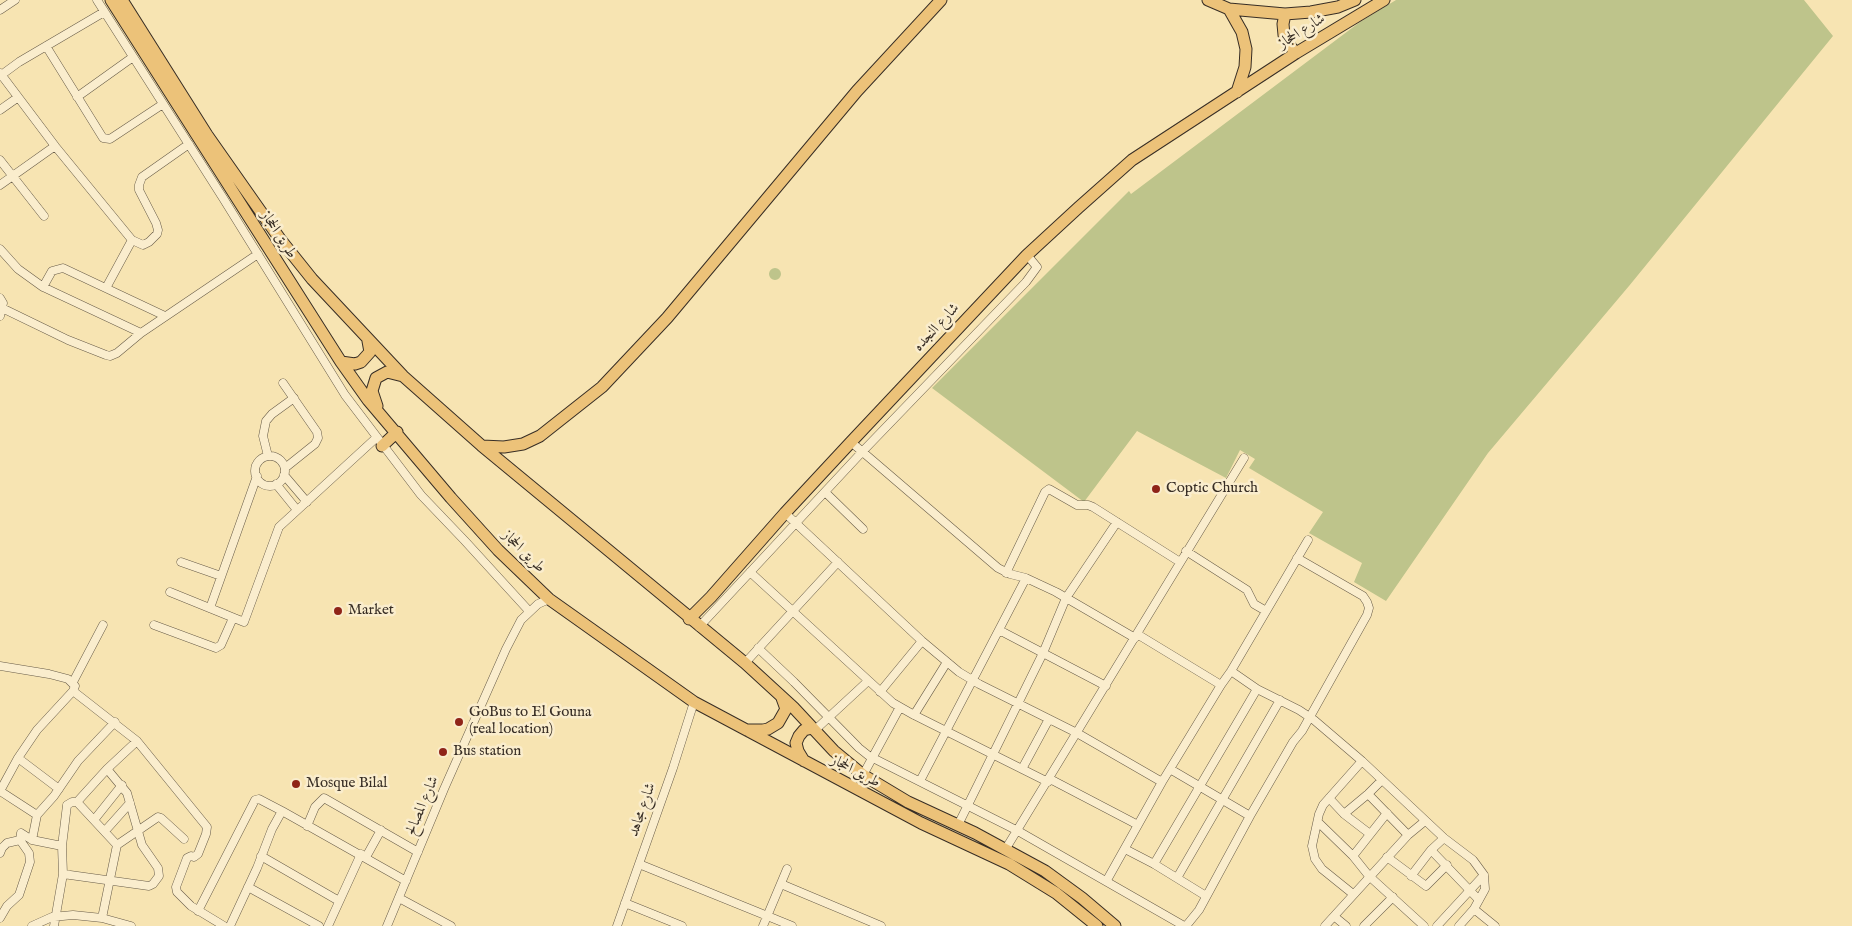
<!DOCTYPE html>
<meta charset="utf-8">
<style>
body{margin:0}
canvas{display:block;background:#f7e4b2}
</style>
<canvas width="1852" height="926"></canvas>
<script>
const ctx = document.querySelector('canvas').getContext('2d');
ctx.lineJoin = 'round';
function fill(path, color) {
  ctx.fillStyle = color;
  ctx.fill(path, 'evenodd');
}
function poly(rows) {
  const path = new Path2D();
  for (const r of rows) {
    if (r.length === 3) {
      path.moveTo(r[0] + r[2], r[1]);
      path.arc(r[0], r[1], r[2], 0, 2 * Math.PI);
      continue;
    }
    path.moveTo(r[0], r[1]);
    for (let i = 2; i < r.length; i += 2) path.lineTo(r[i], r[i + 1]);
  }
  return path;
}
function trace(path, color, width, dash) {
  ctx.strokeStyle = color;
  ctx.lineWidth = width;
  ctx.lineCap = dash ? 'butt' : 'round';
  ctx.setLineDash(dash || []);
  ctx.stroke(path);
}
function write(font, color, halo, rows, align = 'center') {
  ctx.font = font + ' "IM FELL English",Amiri,serif';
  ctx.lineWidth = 5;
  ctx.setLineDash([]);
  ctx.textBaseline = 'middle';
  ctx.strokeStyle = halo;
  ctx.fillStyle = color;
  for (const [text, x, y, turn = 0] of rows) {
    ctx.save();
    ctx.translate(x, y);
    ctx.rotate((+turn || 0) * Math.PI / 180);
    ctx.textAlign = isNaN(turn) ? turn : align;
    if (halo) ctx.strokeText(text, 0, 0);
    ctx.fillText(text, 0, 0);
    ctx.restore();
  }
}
fill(poly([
 [1396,0,1804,0,1833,36,1629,286,1488,453,1386,601,1354,582,1362,563,1309,533,1323,512,1249,468,1255,459,1240,450,1226,478,1137,431,1084,502,932,388,1129,191,1131,194,1360,22],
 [775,274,6]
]), '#bec48b');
const minor = poly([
 [97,0,223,198,345,395,421,495,465,541,529,611],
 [0,10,15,0],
 [46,46,103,138,110,139,163,104],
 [0,73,55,146,132,240],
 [0,76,19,62,104,12],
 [77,97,133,57],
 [0,110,17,98],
 [0,160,44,216],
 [0,185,55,146],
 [0,249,18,269,43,287,141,333,258,254],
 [43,287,52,271,63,268,165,316],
 [106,288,132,240,143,245,149,242,157,234,158,230,156,223,139,190,139,185,142,177,189,144],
 [0,298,3,303,0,316],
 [0,307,68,340,106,355,110,356,117,353,141,333],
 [283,383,317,432,318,438,315,444,285,468],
 [851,442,998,568,1010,574,1026,578,1056,592,1135,638],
 [268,456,263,436,266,421,272,414,294,398],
 [270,471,15],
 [284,475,307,502],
 [276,484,297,510],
 [825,492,863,529],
 [785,513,922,641,959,672,979,684,1077,733,1162,782],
 [1186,551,1247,590,1254,604,1266,611],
 [181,562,221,576],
 [750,572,893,703,914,715,1048,782],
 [1006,573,1045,492,1049,489,1077,505,1088,505,1093,507,1180,562],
 [170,592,244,622,279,527,376,438],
 [210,608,257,476],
 [154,625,216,648,221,645,233,618],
 [699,627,862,452,1026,282,1037,267,1027,255],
 [999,630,1106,686],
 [1137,634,1221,685],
 [758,648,794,682,859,748,869,756,1018,831,1184,926],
 [745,663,838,562],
 [0,666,49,674,68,679,75,686,73,691,37,730,18,758,59,789],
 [1231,671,1257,689,1299,710,1314,720,1362,761,1444,838,1473,860,1484,875,1485,889,1474,909,1459,926],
 [73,682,103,625],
 [73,691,137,741,207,827,206,834,198,854,194,857,191,856,187,858,176,887,177,892,191,906,224,926],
 [880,692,922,641],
 [914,715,947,662],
 [815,730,868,681],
 [1022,769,1049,719],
 [1170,769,1250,816],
 [863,775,900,707],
 [1050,779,1138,825],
 [920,781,1026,578],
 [0,791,37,815],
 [0,791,18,758],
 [1368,794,1408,835],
 [1329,798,1344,814,1370,834],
 [77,802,107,769,137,741],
 [67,805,72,802,77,802,117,845,102,918],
 [1344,814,1368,794,1382,780],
 [94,820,122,785],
 [1318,822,1353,856,1369,876,1424,926],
 [958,825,1043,653,1066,598,1117,522],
 [307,826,315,807,324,798,418,852],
 [105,831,130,803],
 [32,840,37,815,54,796,78,761,115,722],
 [117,845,158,817,161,818,184,839],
 [1125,849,1154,864,1206,896],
 [1005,850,1244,458],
 [1431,850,1479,900],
 [0,853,2,848,7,843,20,840],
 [261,856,339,901],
 [1353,856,1387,813],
 [366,857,381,830],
 [1387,857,1426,886,1447,865],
 [639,864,792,926],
 [1154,864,1257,689],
 [63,874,149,886,153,884,159,876,158,868,142,845,127,793,107,769],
 [1411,876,1431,850,1444,838],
 [1177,878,1280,700],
 [1107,880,1162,782,1221,685,1231,671,1308,540],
 [781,884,881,926],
 [248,887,319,926],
 [1353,894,1322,869,1315,859,1312,846,1319,814,1323,805,1362,761],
 [399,898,451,926],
 [625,903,682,926],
 [1474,909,1495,926],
 [198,911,255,800,259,799,282,811],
 [1335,917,1346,926],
 [0,918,7,906,19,895,30,862,29,853,20,840,21,833,32,840,62,846],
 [32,926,52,917,73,915,102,918,131,926],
 [54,926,63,874,62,846,67,805],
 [230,926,257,868,272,829,282,811,406,881],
 [328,926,361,854],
 [387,926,444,789,506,649,521,620,538,604,549,599],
 [617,926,673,768,694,702],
 [763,926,787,869],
 [1186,926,1199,910,1250,816,1293,742,1302,731,1367,615,1369,608,1367,602,1363,596,1297,558],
 [1325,926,1408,835,1425,821],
 [1364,926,1393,897],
 [1437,926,1484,875]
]);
const primary = poly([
 [111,0,341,362,368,400,451,498,498,550,549,599,694,702,921,823,1009,864,1056,893,1097,926],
 [122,0,207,135,280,239,312,279,403,376,482,446,745,663,793,707,834,751,863,775,908,802,975,833,1045,871,1082,898,1115,926],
 [1208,0,1229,9,1242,32,1246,49,1245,67,1237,92],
 [1229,9,1285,14,1311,12,1338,7,1355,0],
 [1285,14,1283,24,1284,35,1289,45,1296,53],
 [341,362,355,364,361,362,370,352,368,341],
 [377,406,372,391,376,378,387,372,403,376],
 [382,446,397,432],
 [482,446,504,447,523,444,540,436,602,387,667,318,857,91,941,0],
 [689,619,711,597,785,513,851,442,1027,255,1078,208,1132,160,1296,53,1384,0],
 [747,730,763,730,768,729,778,723,786,709,782,698],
 [804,761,798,751,796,743,799,736,804,730,812,728]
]);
trace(minor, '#685c48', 9);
trace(primary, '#382e25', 13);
trace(minor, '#faedcd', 8);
trace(primary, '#ecc279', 11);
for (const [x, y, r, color] of [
 [1156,489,5,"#8f2418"],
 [338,611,5,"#8f2418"],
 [459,722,5,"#8f2418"],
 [443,752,5,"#8f2418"],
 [296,784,5,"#8f2418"]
]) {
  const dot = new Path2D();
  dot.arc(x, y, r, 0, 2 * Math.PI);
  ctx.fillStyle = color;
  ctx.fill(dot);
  trace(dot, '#faedcd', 2);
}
write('15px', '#382e25', '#faedcd', [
 ["شارع الحجاز",1302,32,-32],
 ["طريق الحجاز",278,235,57],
 ["شارع النجده",937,328,-47],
 ["طريق الحجاز",523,552,45],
 ["طريق الحجاز",855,772,28],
 ["شارع المصالح",423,806,-67],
 ["شارع مجاهد",643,810,-71]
]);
write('15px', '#382e25', '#faedcd', [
 ["Coptic Church",1166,489],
 ["Market",348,611],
 ["GoBus to El Gouna",469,713],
 ["(real location)",469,730],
 ["Bus station",453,752],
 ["Mosque Bilal",306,784]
], 'left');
</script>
